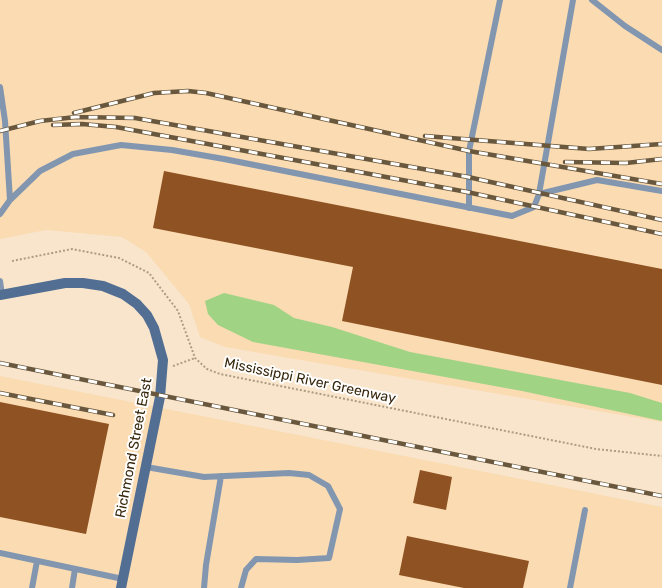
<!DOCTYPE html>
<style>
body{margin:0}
canvas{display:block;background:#f8e5cc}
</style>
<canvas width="662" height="588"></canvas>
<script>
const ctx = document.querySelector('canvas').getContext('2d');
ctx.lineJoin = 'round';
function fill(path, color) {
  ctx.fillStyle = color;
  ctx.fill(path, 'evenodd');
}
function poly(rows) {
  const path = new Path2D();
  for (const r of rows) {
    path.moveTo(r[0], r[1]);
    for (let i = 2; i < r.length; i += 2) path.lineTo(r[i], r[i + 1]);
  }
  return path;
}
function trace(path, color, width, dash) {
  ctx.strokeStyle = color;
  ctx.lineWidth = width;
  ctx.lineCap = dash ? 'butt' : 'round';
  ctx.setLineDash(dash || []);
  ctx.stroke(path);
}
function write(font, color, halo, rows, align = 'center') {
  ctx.font = font + ' Rubik,sans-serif';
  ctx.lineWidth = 4;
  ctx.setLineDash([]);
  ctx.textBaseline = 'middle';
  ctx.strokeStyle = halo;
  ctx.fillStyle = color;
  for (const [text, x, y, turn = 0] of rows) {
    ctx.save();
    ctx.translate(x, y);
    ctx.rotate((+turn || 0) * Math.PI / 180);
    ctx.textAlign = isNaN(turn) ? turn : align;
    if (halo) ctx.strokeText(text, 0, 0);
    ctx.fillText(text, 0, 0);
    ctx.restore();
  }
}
fill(poly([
 [0,0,662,0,662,422,225,347,200,337,189,304,146,252,122,237,46,230,0,239],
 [0,376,662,507,662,588,0,588]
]), '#fadbb2');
fill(poly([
 [224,293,274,305,294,318,332,327,410,352,630,393,662,403,662,421,522,391,253,342,218,325,208,314,205,301]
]), '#a1d385');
fill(poly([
 [164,171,662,269,662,385,342,321,353,267,153,228],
 [0,402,109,424,86,534,0,517],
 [420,470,452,477,446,510,413,503],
 [407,536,529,561,523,588,464,588,399,575]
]), '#8f5222');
trace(poly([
 [12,261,72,249,119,258,149,273,178,311,195,358,207,369,220,374,596,449,662,456],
 [173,366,195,358]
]), '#ae9c82', 2, [2, 2]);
trace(poly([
 [592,0,625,26,662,50],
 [0,87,5,121,10,200],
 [539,194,597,180,662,191],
 [469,208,469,151,500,0],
 [0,214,10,200,40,171,73,154,121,145,172,150,224,159,512,216,534,207,539,194,573,0],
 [0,281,2,295],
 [146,467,204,477,289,473,309,475,328,486,340,509,329,558,297,560,256,559,246,570,241,588],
 [0,553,123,579],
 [32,588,37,561],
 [72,588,75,569],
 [204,588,206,565,221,476],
 [570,588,585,510]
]), '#8296af', 6);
trace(poly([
 [0,295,65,283,83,283,103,286,123,294,137,304,147,315,154,328,163,360,160,397,121,588]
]), '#526e92', 10);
const rail = poly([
 [74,113,154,93,188,91,206,93,469,151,662,184],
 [53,125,82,124,116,127,467,192,662,234],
 [0,131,40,121,76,117,135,118,468,177,662,220],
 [425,136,589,149,662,144],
 [565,162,626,163,662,159],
 [0,363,662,496],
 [0,393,113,415]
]);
trace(rail, '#69583d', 4.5);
trace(rail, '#fff', 3, [9]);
write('14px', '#38270c', '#fff', [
 ["Mississippi River Greenway",310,381,12],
 ["Richmond Street East",134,448,-79]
]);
</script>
